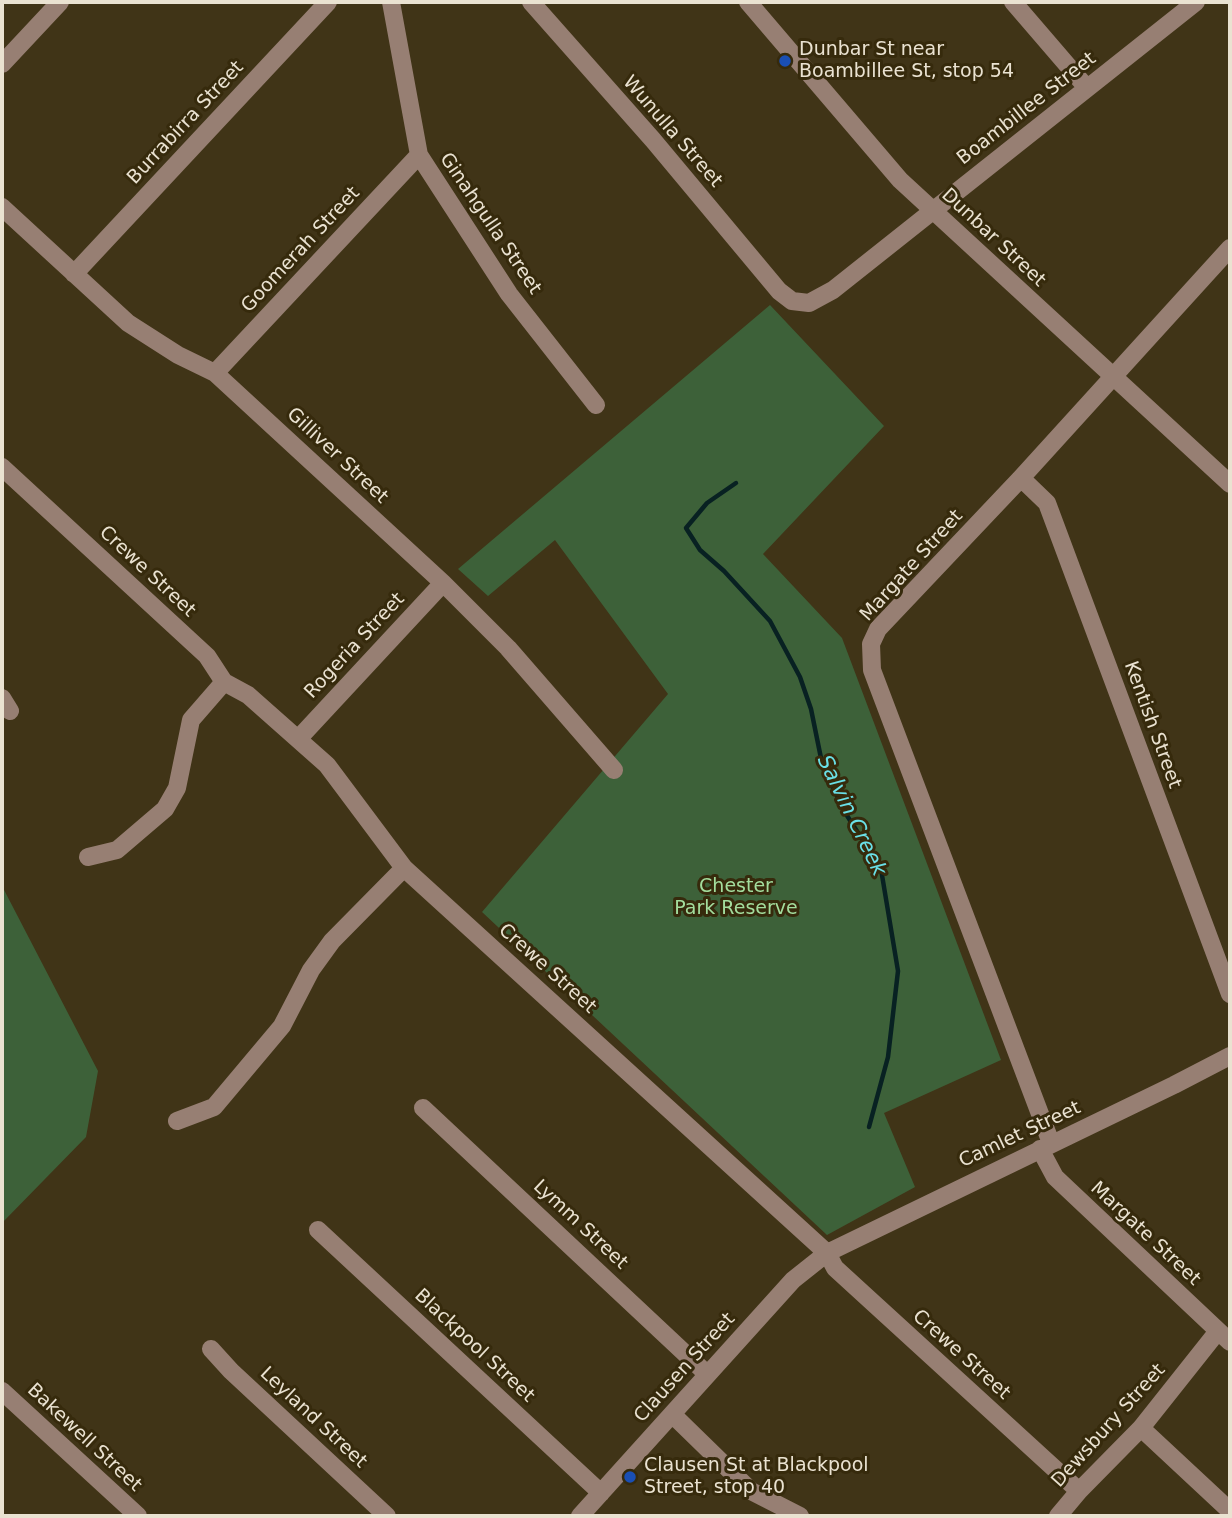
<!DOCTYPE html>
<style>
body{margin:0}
#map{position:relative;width:1232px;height:1518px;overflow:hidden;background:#403417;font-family:"DejaVu Sans",sans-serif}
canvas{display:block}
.frame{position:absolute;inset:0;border:4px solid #eae2d1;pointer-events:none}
</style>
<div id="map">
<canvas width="1232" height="1518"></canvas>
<div class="frame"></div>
</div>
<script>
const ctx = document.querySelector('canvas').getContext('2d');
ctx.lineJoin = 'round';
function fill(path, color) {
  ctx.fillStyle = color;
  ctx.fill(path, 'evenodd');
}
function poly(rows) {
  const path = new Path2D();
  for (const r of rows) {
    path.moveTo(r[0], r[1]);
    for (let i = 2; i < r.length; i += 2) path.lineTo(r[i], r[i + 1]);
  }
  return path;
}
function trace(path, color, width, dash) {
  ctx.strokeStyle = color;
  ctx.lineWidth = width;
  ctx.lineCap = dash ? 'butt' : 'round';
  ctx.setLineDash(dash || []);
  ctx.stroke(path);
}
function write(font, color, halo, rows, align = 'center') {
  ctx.font = font + ' "DejaVu Sans",sans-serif';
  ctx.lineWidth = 6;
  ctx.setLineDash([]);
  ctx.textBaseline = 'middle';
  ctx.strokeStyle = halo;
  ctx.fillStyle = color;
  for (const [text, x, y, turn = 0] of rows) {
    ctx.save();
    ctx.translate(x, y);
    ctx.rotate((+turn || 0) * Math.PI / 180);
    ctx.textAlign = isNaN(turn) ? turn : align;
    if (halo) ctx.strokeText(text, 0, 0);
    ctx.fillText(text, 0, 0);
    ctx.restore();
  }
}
fill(poly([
 [770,305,884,426,763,554,842,638,1001,1060,884,1113,915,1187,827,1235,482,912,668,694,555,540,488,596,458,569],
 [2,886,98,1071,86,1137,2,1223]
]), '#3d6139');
trace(poly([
 [736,483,707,503,686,528,700,550,724,571,770,621,800,677,811,709,823,768,846,814,881,869,898,971,888,1057,869,1127]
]), '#082122', 4.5);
trace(poly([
 [391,2,419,155,509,294,596,405],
 [531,2,653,140,779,291,792,301,809,303,833,290,1196,2],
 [748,2,900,180,1230,484],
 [1013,2,1087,88],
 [2,64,60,2],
 [2,207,128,323,178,355,215,373,443,583,508,648,614,770],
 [74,274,328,2],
 [215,373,419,155],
 [2,467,207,656,224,682,248,695,327,765,404,868,827,1253,835,1268,1079,1491],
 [1021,478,1047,503,1230,994],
 [2,698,10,711],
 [299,738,443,583],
 [88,857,117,850,165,809,177,788,191,720,224,682],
 [423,1108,707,1374],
 [177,1121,214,1107,282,1026,311,970,332,941,404,868],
 [1051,1143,872,670,871,644,878,629,1021,478,1230,248],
 [1040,1149,1055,1177,1230,1342],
 [318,1230,601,1493],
 [211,1349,231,1371,387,1516],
 [2,1391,138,1516],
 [672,1414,751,1491,800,1516],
 [1141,1428,1230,1511],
 [580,1516,793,1280,827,1253,1174,1085,1230,1056],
 [1058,1516,1079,1491,1141,1428,1218,1331]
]), '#977f73', 18);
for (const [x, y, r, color] of [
 [785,61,7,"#1a4fb4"],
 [630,1477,7,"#1a4fb4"]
]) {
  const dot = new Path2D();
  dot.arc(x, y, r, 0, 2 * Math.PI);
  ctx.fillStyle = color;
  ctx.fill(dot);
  trace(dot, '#362a0c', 2.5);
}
write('19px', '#eae2d1', '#362a0c', [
 ["Dunbar St near",799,50],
 ["Boambillee St, stop 54",799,72],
 ["Clausen St at Blackpool",644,1466],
 ["Street, stop 40",644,1488]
], 'left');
write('19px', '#eae2d1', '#362a0c', [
 ["Boambillee Street",1027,109,-38],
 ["Burrabirra Street",186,123,-47],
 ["Wunulla Street",672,132,49],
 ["Ginahgulla Street",490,224,56],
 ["Dunbar Street",993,238,43],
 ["Goomerah Street",301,250,-47],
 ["Gilliver Street",337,456,43],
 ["Margate Street",912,566,-48],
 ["Crewe Street",147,572,43],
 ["Rogeria Street",355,646,-47],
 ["Kentish Street",1152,725,70],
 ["Crewe Street",547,969,42],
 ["Camlet Street",1020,1135,-25],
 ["Lymm Street",580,1225,43],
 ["Margate Street",1145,1234,43],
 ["Blackpool Street",474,1346,43],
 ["Crewe Street",961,1355,42],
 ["Clausen Street",685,1368,-48],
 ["Leyland Street",313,1418,43],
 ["Dewsbury Street",1109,1426,-48],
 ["Bakewell Street",84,1438,43]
]);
write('19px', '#a3dd9d', '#362a0c', [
 ["Chester",736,887],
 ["Park Reserve",736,909]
]);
write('italic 21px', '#6ae0e7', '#362a0c', [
 ["Salvin Creek",851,816,64]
]);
</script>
